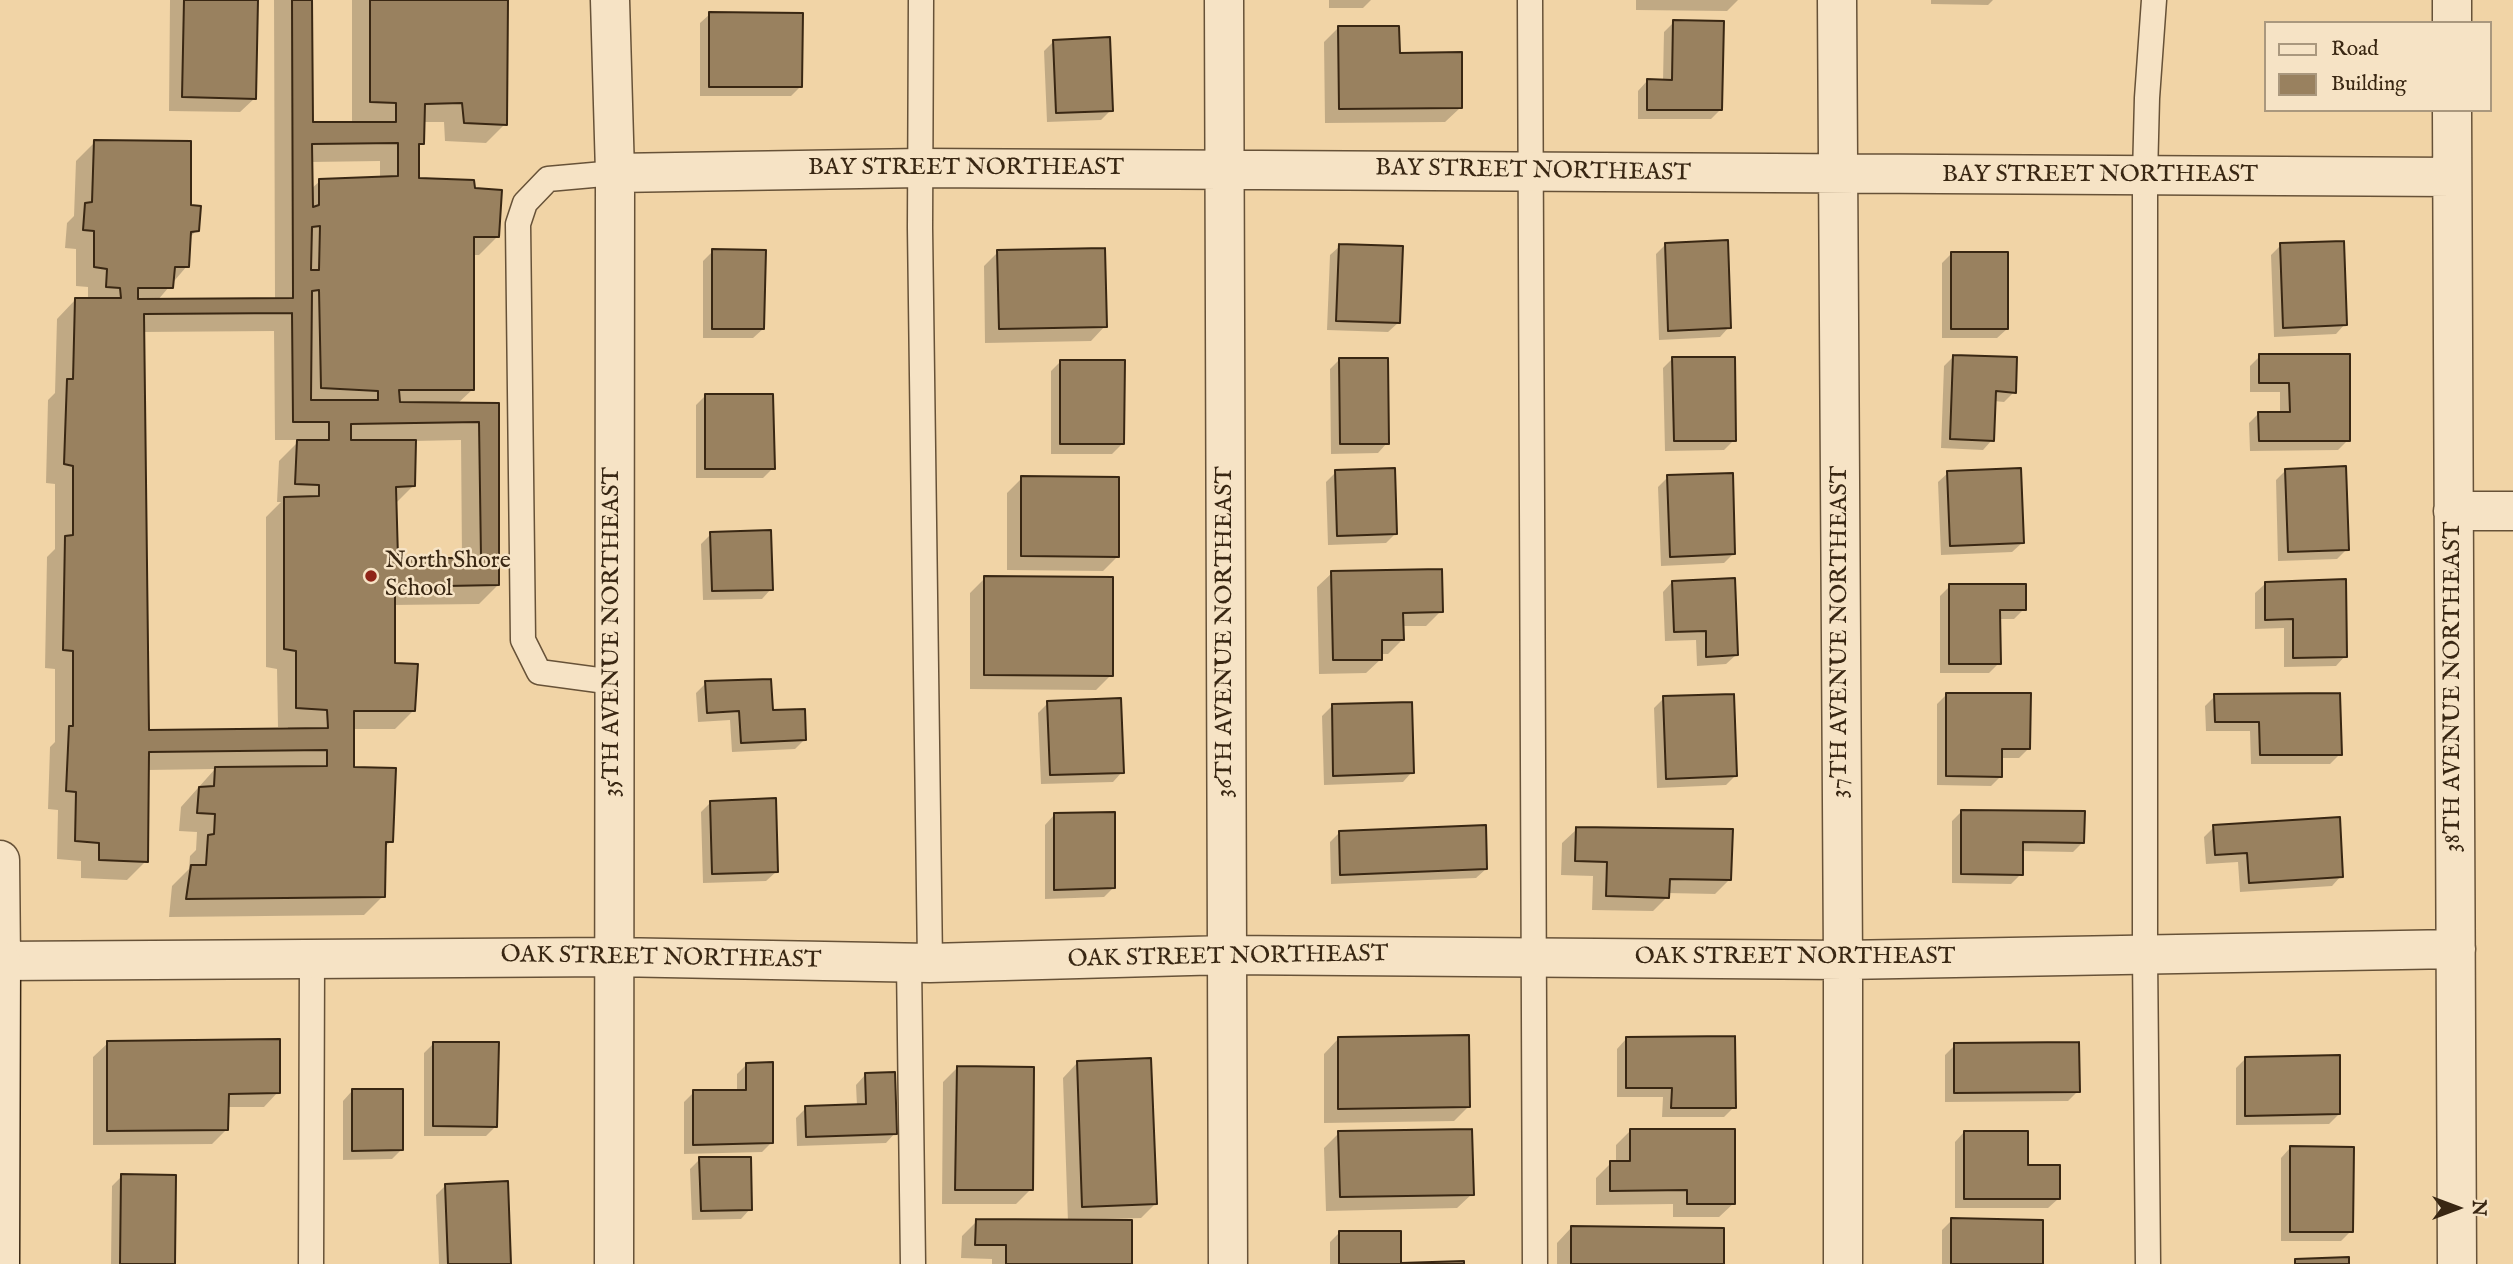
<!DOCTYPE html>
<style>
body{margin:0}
#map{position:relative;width:2513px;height:1264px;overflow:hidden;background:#f1d4a6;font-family:"IM FELL English",serif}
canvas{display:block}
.legend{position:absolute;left:2264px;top:21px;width:228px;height:91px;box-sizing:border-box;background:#f6e3c5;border:2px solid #aa987e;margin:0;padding:9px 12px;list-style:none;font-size:21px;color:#392713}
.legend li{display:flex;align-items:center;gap:14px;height:35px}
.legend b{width:35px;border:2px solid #aa987e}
.north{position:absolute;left:2422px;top:1173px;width:70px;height:70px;-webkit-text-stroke:5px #f6e3c5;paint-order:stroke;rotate:90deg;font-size:19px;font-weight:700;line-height:28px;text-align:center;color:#392713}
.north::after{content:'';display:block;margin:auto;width:24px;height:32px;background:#392713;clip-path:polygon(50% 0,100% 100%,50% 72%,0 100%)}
</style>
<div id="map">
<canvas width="2513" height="1264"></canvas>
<ul class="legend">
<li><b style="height:9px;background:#f6e3c5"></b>Road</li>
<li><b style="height:19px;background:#99815f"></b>Building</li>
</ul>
<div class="north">N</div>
</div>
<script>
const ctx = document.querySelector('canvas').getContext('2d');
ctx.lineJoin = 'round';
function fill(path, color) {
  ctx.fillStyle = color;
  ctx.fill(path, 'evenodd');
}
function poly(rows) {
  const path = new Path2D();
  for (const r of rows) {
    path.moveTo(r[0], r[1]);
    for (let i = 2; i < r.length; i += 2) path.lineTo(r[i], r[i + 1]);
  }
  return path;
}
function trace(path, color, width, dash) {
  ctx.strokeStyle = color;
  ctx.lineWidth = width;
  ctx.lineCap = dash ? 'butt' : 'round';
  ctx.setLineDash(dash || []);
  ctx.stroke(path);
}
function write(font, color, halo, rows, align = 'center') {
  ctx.font = font + ' "IM FELL English",serif';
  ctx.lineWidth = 5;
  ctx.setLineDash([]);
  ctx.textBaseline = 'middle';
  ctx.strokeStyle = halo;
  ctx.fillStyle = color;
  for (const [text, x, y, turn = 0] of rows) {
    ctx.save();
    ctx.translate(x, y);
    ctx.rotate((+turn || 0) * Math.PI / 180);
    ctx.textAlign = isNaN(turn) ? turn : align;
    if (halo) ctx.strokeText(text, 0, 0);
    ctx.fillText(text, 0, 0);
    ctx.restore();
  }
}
fill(poly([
 [170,0,256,0,255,98,240,112,169,111],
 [274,0,310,0,311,123,352,123,352,0,506,0,505,124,486,143,445,141,444,122,423,122,422,143,417,148,417,179,473,190,498,236,479,255,473,255,472,390,457,404,498,405,498,585,479,604,393,605,393,664,414,710,395,729,353,729,353,769,391,841,384,848,383,896,364,915,169,917,172,886,189,869,190,856,196,850,197,832,179,831,181,807,215,769,147,770,146,861,127,880,81,878,81,861,57,859,58,810,48,809,50,747,55,742,55,669,45,668,47,557,55,549,55,484,46,483,48,400,55,393,57,319,75,300,88,300,88,287,76,286,76,249,65,248,67,223,74,216,76,161,95,142,189,206,197,230,189,238,187,266,157,301,275,300],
 [380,161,380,179,320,181,311,189,311,162],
 [274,331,275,440,300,440,279,461,277,502,281,502,266,517,266,667,277,669,278,727,288,727,288,730,147,732,143,332],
 [461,440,462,559,396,559,395,504,414,485,414,441],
 [1329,0,1371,0,1363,8,1329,8],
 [1636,0,1738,0,1727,11,1636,10],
 [1931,0,1993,0,1988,5,1931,4],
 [710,14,801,86,791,96,700,96,700,23],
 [1674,22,1721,109,1711,119,1638,119,1638,91,1647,81,1663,81,1664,32],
 [1339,27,1398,55,1460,108,1445,122,1325,123,1324,42],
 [1054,41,1111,110,1101,120,1047,122,1044,51],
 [1666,244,1729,327,1720,337,1659,340,1656,254],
 [2281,245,2345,324,2336,334,2274,337,2271,255],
 [1340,246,1398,323,1388,332,1327,330,1330,255],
 [713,251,763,329,753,338,703,338,703,261],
 [998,252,1105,326,1091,341,985,343,984,266],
 [1952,253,2007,329,1997,338,1942,338,1942,263],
 [1954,356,2014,392,2004,402,1994,401,1992,440,1983,450,1941,448,1944,366],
 [2260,356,2348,356,2348,440,2338,450,2250,451,2249,423,2258,414,2280,414,2280,392,2250,392,2250,366],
 [1673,358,1734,440,1724,450,1665,451,1663,368],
 [1340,359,1387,443,1378,453,1331,454,1330,369],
 [1061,361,1122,444,1112,454,1051,454,1051,371],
 [705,396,773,468,763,478,696,478,696,405],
 [2286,470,2347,549,2337,559,2278,561,2276,480],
 [1336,472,1395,534,1386,543,1328,545,1326,482],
 [1948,473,2022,543,2012,552,1941,555,1938,482],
 [1668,477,1734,553,1724,563,1661,566,1658,487],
 [1022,478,1118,556,1103,571,1007,570,1007,493],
 [711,534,771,589,762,599,703,600,701,544],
 [1332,573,1441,611,1426,626,1402,626,1402,640,1388,654,1380,654,1381,659,1366,673,1319,674,1317,587],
 [985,578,1111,675,1096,690,970,689,970,593],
 [1672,582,1736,655,1726,664,1697,666,1696,640,1665,641,1663,592],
 [2265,584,2345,656,2336,666,2284,667,2284,628,2255,629,2255,593],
 [1950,586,2024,609,2014,619,1999,619,1999,663,1989,673,1940,673,1940,596],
 [706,683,771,712,805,739,795,749,732,752,730,720,698,722,696,693],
 [1947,694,2028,749,2019,758,2001,758,2001,776,1991,786,1937,785,1937,704],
 [2215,696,2340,754,2330,764,2251,764,2250,731,2206,731,2205,706],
 [1664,698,1736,775,1726,785,1657,788,1654,708],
 [1048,703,1122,772,1113,782,1041,784,1038,713],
 [1332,706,1412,772,1403,782,1324,785,1322,716],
 [711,802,776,872,766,881,703,883,701,812],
 [1962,811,2083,842,2073,852,2021,851,2021,874,2011,884,1952,883,1952,821],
 [1054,815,1114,887,1104,897,1045,899,1045,825],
 [2214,827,2341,876,2332,886,2240,892,2238,862,2206,864,2204,837],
 [1577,829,1730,879,1715,894,1667,893,1667,897,1653,911,1592,910,1593,876,1561,875,1562,843],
 [1340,832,1486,869,1476,878,1331,884,1330,842],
 [1338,1039,1469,1106,1454,1121,1324,1123,1324,1054],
 [1626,1039,1734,1107,1724,1117,1662,1117,1663,1097,1617,1097,1617,1049],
 [108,1043,278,1092,264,1107,227,1107,227,1129,212,1144,93,1145,93,1057],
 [434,1043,496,1126,486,1136,424,1136,424,1053],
 [1955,1045,2078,1091,2068,1101,1945,1102,1945,1055],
 [2246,1058,2339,1114,2329,1124,2236,1125,2236,1068],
 [1077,1063,1156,1203,1141,1218,1105,1219,1130,1264,992,1264,992,1259,961,1258,962,1236,977,1221,1068,1222,1063,1078],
 [747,1064,771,1143,762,1152,684,1154,684,1102,694,1092,737,1092,737,1074],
 [958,1067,1031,1189,1016,1204,942,1204,943,1082],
 [865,1075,895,1133,886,1143,797,1146,796,1118,806,1108,857,1106,856,1085],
 [352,1091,402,1149,392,1159,343,1160,343,1101],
 [1630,1131,1734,1203,1719,1217,1673,1217,1673,1204,1596,1205,1596,1178,1611,1163,1616,1163,1616,1145],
 [1964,1132,2026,1167,2058,1199,2048,1208,1955,1208,1955,1142],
 [1339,1133,1472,1194,1457,1208,1326,1211,1324,1148],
 [2290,1148,2351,1231,2341,1241,2281,1241,2281,1158],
 [700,1159,750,1209,741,1219,692,1220,690,1169],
 [122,1176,173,1264,111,1264,112,1186],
 [446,1185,509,1264,439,1264,436,1195],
 [1952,1220,2041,1264,1942,1264,1942,1230],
 [1571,1228,1722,1264,1557,1264,1557,1243],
 [1340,1232,1400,1264,1330,1264,1330,1242]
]), '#0003');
const building = poly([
 [184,0,258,0,256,99,182,97,184,0],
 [292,0,312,0,313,122,396,122,396,103,370,102,370,0,508,0,507,125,464,123,462,103,425,104,424,144,419,144,419,178,474,180,475,188,502,190,499,237,474,237,474,390,399,390,400,402,499,403,499,585,395,587,395,663,418,664,415,711,354,711,354,767,396,768,393,842,386,842,385,897,186,899,191,865,206,865,208,835,214,834,215,814,197,813,199,787,214,786,215,767,327,766,327,750,149,752,148,862,99,860,99,843,75,841,76,792,66,791,69,726,73,726,73,651,63,650,65,536,73,535,73,466,64,464,67,379,73,379,75,298,121,298,120,288,106,287,107,269,94,267,94,231,83,230,85,203,92,202,94,140,191,141,191,205,201,206,199,231,191,232,189,267,175,267,173,288,138,288,138,299,293,298,292,0],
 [398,143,398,176,319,179,319,205,313,207,312,144,398,143],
 [320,226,319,270,311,270,312,227,320,226],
 [319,290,321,388,378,391,378,400,311,400,312,291,319,290],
 [292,313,293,422,329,422,329,440,297,440,295,484,319,485,319,496,284,497,284,649,296,651,296,708,327,710,328,728,149,730,144,314,292,313],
 [479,422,481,558,398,558,396,487,415,486,416,440,351,440,351,424,479,422],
 [709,12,803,13,802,87,709,87,709,12],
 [1673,20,1724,21,1722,110,1647,110,1647,79,1672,80,1673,20],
 [1338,26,1399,26,1400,53,1462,52,1462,108,1339,109,1338,26],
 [1110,37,1113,111,1056,113,1053,40,1110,37],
 [1728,240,1731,328,1668,331,1665,243,1728,240],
 [2344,241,2347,325,2283,328,2280,243,2344,241],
 [1339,244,1403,246,1400,323,1336,321,1339,244],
 [1105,248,1107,327,999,329,997,250,1105,248],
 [712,249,766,250,764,329,712,329,712,249],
 [1951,252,2008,252,2008,329,1951,329,1951,252],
 [2259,354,2350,354,2350,441,2259,441,2258,412,2290,412,2289,383,2259,383,2259,354],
 [1953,355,2017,357,2016,393,1996,391,1994,441,1950,439,1953,355],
 [1672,357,1735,357,1736,441,1674,441,1672,357],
 [1339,358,1388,358,1389,444,1340,444,1339,358],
 [1060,360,1125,360,1124,444,1060,444,1060,360],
 [705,394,773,394,775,469,705,469,705,394],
 [2346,466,2349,550,2288,552,2285,469,2346,466],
 [1395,468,1397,534,1337,536,1335,470,1395,468],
 [2021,468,2024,543,1950,546,1947,471,2021,468],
 [1733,473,1735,554,1670,557,1667,475,1733,473],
 [1021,476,1119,477,1119,557,1021,556,1021,476],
 [771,530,773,590,712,591,710,532,771,530],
 [1442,569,1443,612,1403,613,1404,640,1382,640,1382,660,1333,660,1331,571,1442,569],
 [984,576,1113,577,1113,676,984,675,984,576],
 [1735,578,1738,655,1706,657,1706,631,1674,632,1672,581,1735,578],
 [2346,579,2347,657,2293,658,2293,619,2265,620,2265,582,2346,579],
 [1949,584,2026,584,2026,610,2000,610,2001,664,1949,664,1949,584],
 [771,679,773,710,805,709,806,740,741,743,739,711,707,713,705,681,771,679],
 [1946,693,2031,693,2030,749,2002,749,2002,777,1946,776,1946,693],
 [2340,693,2342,755,2260,755,2259,722,2215,722,2214,694,2340,693],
 [1734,694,1737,776,1666,779,1663,696,1734,694],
 [1121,698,1124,773,1050,775,1047,701,1121,698],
 [1412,702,1414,773,1333,776,1332,704,1412,702],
 [776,798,778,872,712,874,710,801,776,798],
 [1961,810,2085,811,2084,843,2023,842,2023,875,1961,874,1961,810],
 [1115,812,1115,888,1054,890,1054,813,1115,812],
 [2340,817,2343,877,2249,883,2247,853,2215,855,2213,825,2340,817],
 [1486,825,1487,869,1340,875,1339,831,1486,825],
 [1576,827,1733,829,1731,880,1670,879,1669,898,1606,896,1607,862,1575,861,1576,827],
 [1469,1035,1470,1107,1338,1109,1338,1037,1469,1035],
 [1735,1036,1736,1108,1671,1108,1672,1088,1626,1088,1626,1037,1735,1036],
 [280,1039,280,1093,229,1094,228,1130,107,1131,107,1041,280,1039],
 [433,1042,499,1042,497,1127,433,1126,433,1042],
 [2079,1042,2080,1092,1954,1093,1954,1043,2079,1042],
 [2340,1055,2340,1114,2245,1116,2245,1057,2340,1055],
 [1151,1058,1157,1204,1082,1207,1077,1061,1151,1058],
 [773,1062,773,1143,693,1145,693,1090,746,1090,746,1063,773,1062],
 [957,1066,1034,1067,1033,1190,955,1190,957,1066],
 [895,1072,897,1134,806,1137,805,1106,866,1104,865,1073,895,1072],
 [352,1089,403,1089,403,1150,352,1151,352,1089],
 [1472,1129,1474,1195,1340,1197,1338,1131,1472,1129],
 [1630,1129,1735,1129,1735,1204,1687,1204,1687,1190,1610,1191,1610,1161,1630,1161,1630,1129],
 [1964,1131,2028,1131,2028,1165,2060,1165,2060,1199,1964,1199,1964,1131],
 [2290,1146,2354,1147,2353,1232,2290,1232,2290,1146],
 [699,1157,751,1157,752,1210,701,1211,699,1157],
 [121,1174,176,1175,175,1264,120,1264,121,1174],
 [508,1181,511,1264,448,1264,445,1184,508,1181],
 [1951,1218,2043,1220,2043,1264,1951,1264,1951,1218],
 [976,1219,1132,1220,1132,1264,1006,1264,1006,1245,975,1245,976,1219],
 [1571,1226,1724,1228,1724,1264,1571,1264,1571,1226],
 [1339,1231,1401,1231,1401,1263,1464,1261,1464,1264,1339,1264,1339,1231],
 [2349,1257,2349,1264,2295,1264,2295,1259,2349,1257]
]);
fill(building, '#99815f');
trace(building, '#392713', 2);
const lane = poly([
 [921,0,920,228,930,963],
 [1530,0,1535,1264],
 [613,682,539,672,523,640,518,224,525,203,548,179,615,173],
 [909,963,913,1264],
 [311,1264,312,959],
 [2148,1264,2145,955,2145,176,2147,98,2154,0]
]);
const street = poly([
 [610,0,615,173,614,1264],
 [1224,0,1228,1264],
 [1837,0,1843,960,1843,1264],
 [2452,0,2452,23],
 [2452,110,2457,1264],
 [615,173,921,168,2452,177],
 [2453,511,2513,511],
 [0,860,1,961],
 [0,961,613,957,930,963,1227,955,1843,960,2456,949]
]);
const secondary = poly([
 [0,1264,1,961]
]);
trace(lane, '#675238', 27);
trace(street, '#675238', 41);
trace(secondary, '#392713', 41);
trace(lane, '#f6e3c5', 24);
trace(street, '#f6e3c5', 38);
trace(secondary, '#f6e3c5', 38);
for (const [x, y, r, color] of [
 [371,576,7,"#8f2418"]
]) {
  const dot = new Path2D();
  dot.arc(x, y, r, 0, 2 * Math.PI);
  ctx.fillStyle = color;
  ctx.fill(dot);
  trace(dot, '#f6e3c5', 2.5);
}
write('24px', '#392713', '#f6e3c5', [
 ["BAY STREET NORTHEAST",966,169],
 ["BAY STREET NORTHEAST",1533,172,1],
 ["BAY STREET NORTHEAST",2100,176],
 ["35TH AVENUE NORTHEAST",613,632,-90],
 ["36TH AVENUE NORTHEAST",1226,632,-90],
 ["37TH AVENUE NORTHEAST",1841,632,-90],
 ["38TH AVENUE NORTHEAST",2454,687,-90],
 ["OAK STREET NORTHEAST",1228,958,-1],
 ["OAK STREET NORTHEAST",1795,958],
 ["OAK STREET NORTHEAST",661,959,1]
]);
write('24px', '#392713', '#f6e3c5', [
 ["North Shore",385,562],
 ["School",385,590]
], 'left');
</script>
